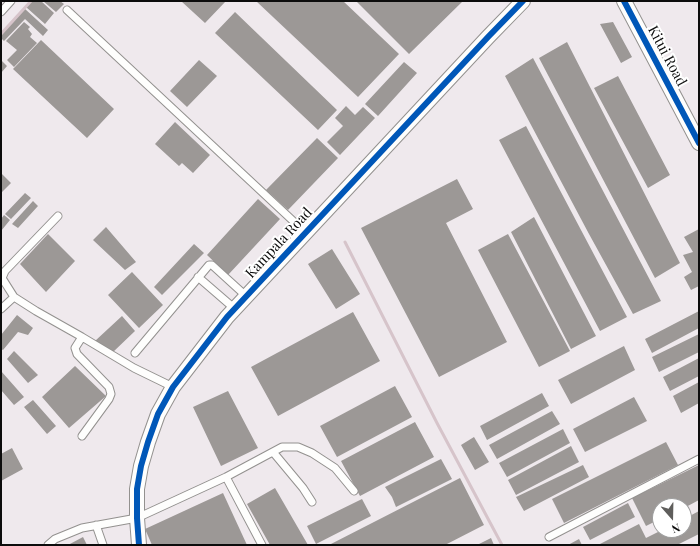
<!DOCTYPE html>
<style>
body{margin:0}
#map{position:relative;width:700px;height:546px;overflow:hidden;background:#faf5f0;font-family:"Playfair Display",serif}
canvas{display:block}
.frame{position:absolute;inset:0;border:2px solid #0c0c0c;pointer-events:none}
.north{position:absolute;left:652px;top:498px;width:40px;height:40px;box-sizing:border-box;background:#fff;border:1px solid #9e9e9e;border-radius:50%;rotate:160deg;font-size:11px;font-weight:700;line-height:16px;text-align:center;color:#0c0c0c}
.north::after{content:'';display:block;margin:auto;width:14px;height:18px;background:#5f5e5c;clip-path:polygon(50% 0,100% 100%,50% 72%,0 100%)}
</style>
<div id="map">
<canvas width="700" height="546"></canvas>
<div class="frame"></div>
<div class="north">N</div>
</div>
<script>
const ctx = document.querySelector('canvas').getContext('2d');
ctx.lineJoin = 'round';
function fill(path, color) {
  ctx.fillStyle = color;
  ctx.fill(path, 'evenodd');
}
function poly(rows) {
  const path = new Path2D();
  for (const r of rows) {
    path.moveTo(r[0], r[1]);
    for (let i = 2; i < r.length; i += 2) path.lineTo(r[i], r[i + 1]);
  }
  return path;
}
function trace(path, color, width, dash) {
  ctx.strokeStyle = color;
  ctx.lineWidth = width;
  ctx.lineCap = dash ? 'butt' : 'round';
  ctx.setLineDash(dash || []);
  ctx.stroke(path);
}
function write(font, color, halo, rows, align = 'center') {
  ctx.font = font + ' "Playfair Display",serif';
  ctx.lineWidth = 4;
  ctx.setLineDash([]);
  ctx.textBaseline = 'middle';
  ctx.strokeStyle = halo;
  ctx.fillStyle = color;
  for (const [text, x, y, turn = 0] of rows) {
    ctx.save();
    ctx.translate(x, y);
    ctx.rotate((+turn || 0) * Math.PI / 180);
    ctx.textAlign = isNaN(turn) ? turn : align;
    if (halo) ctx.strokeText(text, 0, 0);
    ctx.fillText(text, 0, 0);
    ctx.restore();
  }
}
fill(poly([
 [1,1,699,1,699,545,1,545],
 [660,506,684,506,684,530,660,530]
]), '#efe9ed');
fill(poly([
 [31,1,41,1,54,13,45,24,26,7],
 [43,1,60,1,64,4,56,12],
 [181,1,226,1,205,23],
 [256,1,343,1,399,54,358,97],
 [356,1,463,1,409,54],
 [25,9,48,30,43,36,25,19,4,41,1,38,1,34],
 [235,12,337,110,318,130,215,33],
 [24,22,30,27,28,29,32,34,30,37,37,43,14,67,7,60,17,50,6,41],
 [613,22,632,57,621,63,600,24],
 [41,40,114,109,87,138,13,69],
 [567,42,680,263,655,278,539,58],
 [533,58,661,301,633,314,589,234,505,76],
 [1,60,7,66,1,73],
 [199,60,217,76,187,107,170,91],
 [404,62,417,73,378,116,365,104],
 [618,76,670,175,648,188,594,88],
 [346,106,355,115,363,107,375,118,340,155,327,142,343,126,335,118],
 [175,122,210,155,193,173,182,163,179,166,155,144],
 [526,126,627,317,600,331,499,140],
 [317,138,338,158,288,210,266,190],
 [1,173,11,183,1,193],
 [457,179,473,209,446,223,507,342,439,377,361,228],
 [25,193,31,198,11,219,5,214],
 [258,199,280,219,228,275,207,255],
 [33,201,38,206,18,228,12,224],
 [4,215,10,220,1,231,1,219],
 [534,217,596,336,571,349,511,232],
 [106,227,136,262,125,270,93,240],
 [699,229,699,286,691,290,684,277,692,272,683,255,693,252,684,237],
 [48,234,75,261,46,292,20,264],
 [508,234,570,351,539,367,478,250],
 [194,244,204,253,162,295,154,287],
 [332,249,360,294,336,309,308,264],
 [132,272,163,305,139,328,108,295],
 [699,311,699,328,652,353,645,339],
 [353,312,380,361,278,416,251,367],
 [17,315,33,328,28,335,18,332,3,350,1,349,1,335],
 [122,316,135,331,112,353,95,341],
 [699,334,699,352,659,372,652,357],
 [624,346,635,370,571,404,558,380],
 [14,351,38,375,28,383,7,359],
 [699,358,699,376,670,391,663,377],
 [75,366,106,396,69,428,42,397],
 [1,371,24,397,14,405,1,390],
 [699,382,699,403,681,413,673,396],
 [395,386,412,417,337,457,320,426],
 [228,391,258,448,221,466,193,407],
 [542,393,549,406,487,440,480,426],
 [634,397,647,421,585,452,573,429],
 [33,400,56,426,47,434,24,407],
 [552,411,560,424,497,459,489,445],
 [415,422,434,457,360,496,341,461],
 [563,429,570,443,507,477,499,463],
 [474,437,489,462,475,470,461,445],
 [666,442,678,465,564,523,552,499],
 [571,446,579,462,516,495,508,480],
 [12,448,23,469,1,481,1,454],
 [441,459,452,479,396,507,392,497,385,487],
 [583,465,589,477,524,511,516,497],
 [699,465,699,500,684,508,684,506,660,506,660,519,646,526,632,498],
 [460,478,484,525,445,545,329,545],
 [275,488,308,545,270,545,247,504],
 [223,493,247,545,152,545,145,529],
 [362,499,371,516,316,544,307,526],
 [628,503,635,517,590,540,583,527],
 [699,511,699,534,677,545,598,545,639,524,646,538,662,530,684,530,684,519],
 [83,537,87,545,68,545],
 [491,538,494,545,477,545],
 [579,539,582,545,568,545]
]), '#9c9896');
const service = poly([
 [67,10,306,233],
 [1,12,11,1],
 [58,216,5,271,2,278,14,297,36,311,82,337,134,368,173,387],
 [198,277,235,309],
 [1,309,14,297],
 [82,337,75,348,77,354,109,387,111,394,109,399,82,436],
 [135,353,209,265,212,265,246,296],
 [273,452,303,488,312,502],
 [226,477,262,545],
 [96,525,103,545],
 [549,537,699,459],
 [48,545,55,539,82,528,137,518,226,477,282,447,298,447,312,453,335,468,354,491]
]);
const minor = poly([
 [624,1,699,143],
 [139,545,137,518,137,489,141,466,148,442,158,414,173,387,227,317,488,37,523,1]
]);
trace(service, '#93918f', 9);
trace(minor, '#93918f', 16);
trace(service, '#fefefd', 7);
trace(minor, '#fefefd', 14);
trace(poly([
 [1,34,31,1],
 [345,242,437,423,502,545]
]), '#d6c4ca', 3);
trace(poly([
 [624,1,699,143],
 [139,545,137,518,137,489,141,466,148,442,158,414,173,387,227,317,488,37,523,1]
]), '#0057b8', 6);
write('14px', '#0c0c0c', '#fff', [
 ["Kitui Road",667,56,62],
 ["Kampala Road",279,243,-47]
]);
</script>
